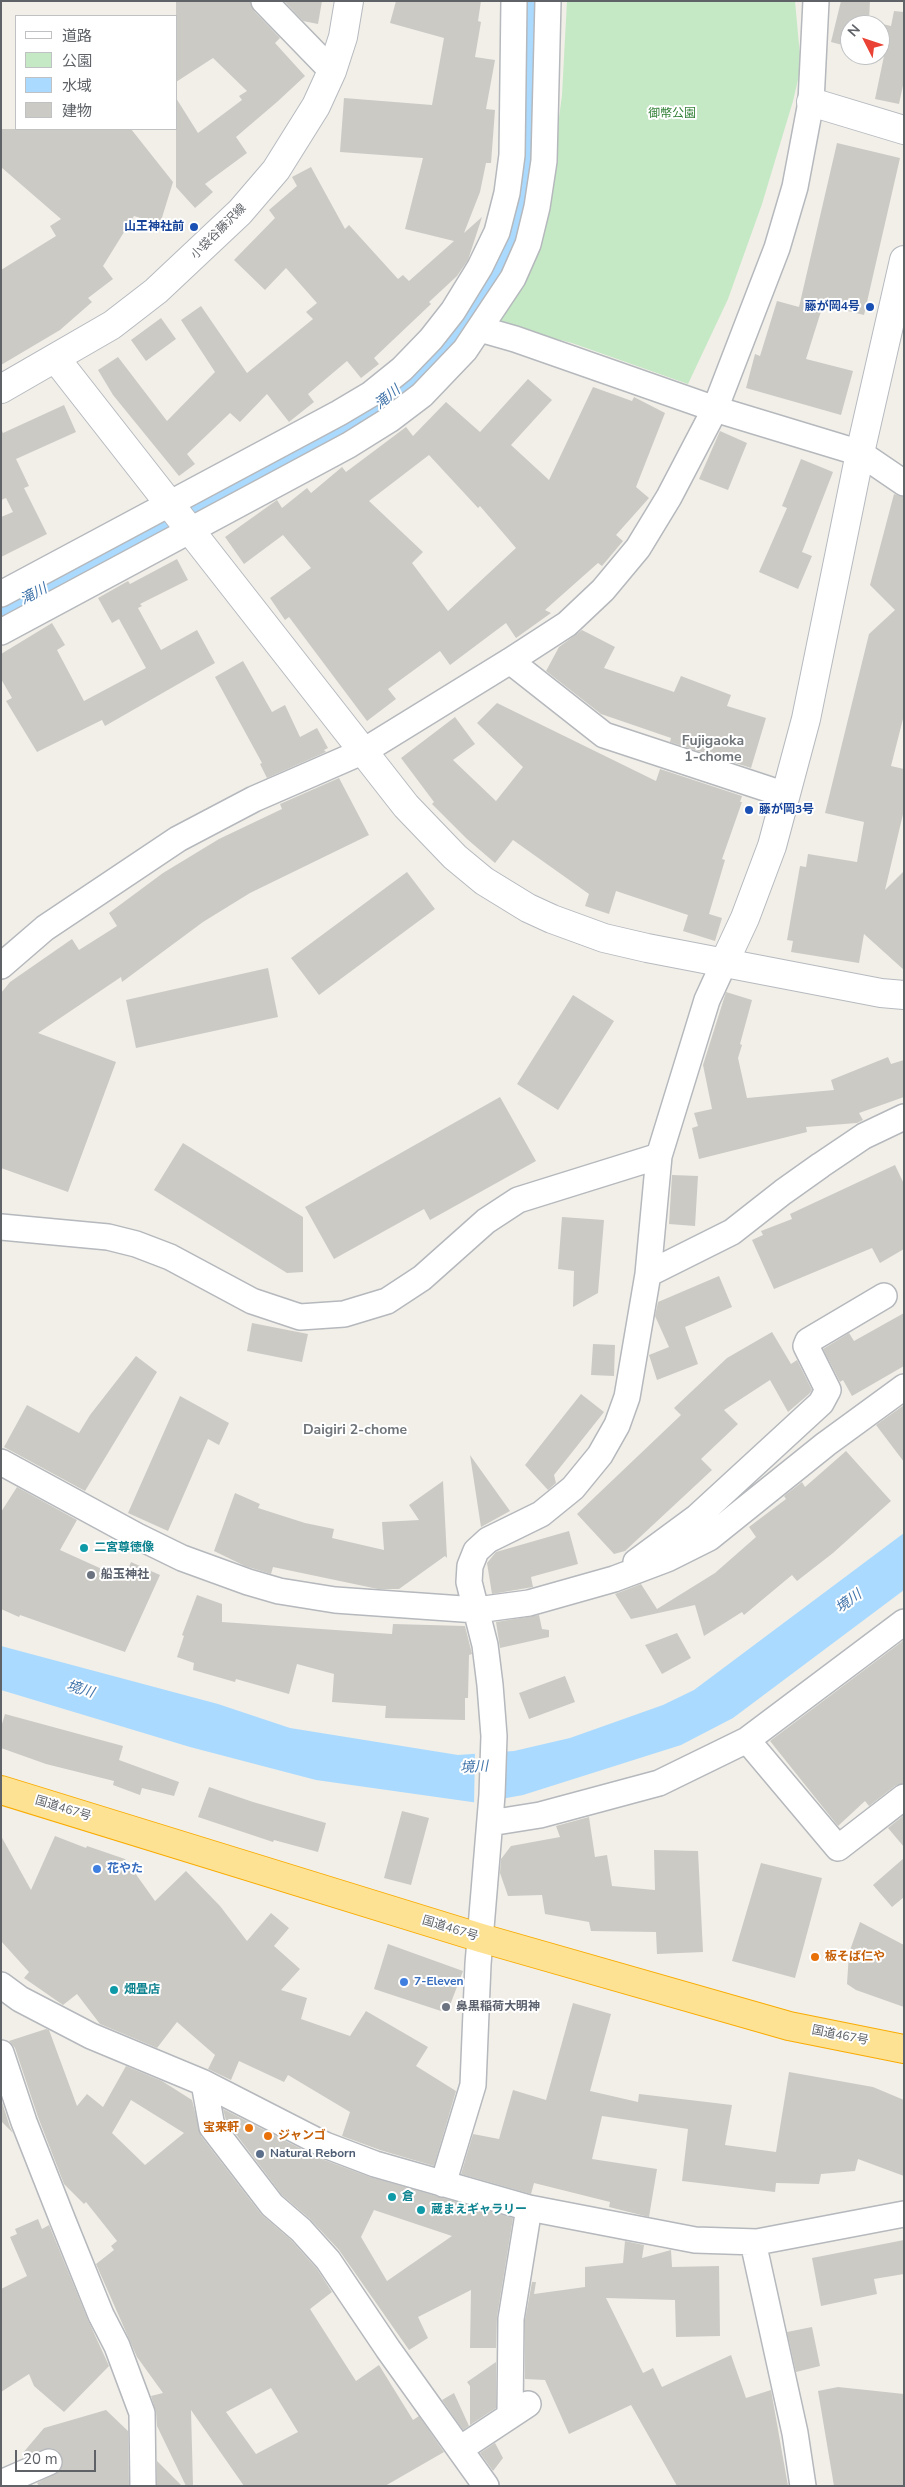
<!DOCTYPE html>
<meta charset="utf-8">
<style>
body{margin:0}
#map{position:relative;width:905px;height:2487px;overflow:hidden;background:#f1efe8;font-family:"Nunito Sans","Noto Sans JP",sans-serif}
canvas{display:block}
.frame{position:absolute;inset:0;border:2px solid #5f6368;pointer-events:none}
.legend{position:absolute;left:15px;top:15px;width:162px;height:115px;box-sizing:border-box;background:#fff;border:1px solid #bfc1c3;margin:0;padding:6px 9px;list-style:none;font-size:15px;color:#5f6368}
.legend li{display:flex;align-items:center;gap:10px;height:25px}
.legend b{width:25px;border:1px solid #bfc1c3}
.north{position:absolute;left:840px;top:15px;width:50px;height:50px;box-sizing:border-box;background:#fff;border:1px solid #bfc1c3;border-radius:50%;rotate:311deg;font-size:14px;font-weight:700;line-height:20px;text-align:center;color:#5f6368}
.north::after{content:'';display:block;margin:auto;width:18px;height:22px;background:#ea4335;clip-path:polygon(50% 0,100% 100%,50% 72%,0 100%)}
.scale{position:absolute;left:15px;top:2450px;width:81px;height:22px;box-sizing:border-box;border:2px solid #5f6368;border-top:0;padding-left:6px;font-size:15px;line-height:18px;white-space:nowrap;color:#5f6368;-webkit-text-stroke:4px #fff;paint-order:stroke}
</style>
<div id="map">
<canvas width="905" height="2487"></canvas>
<div class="frame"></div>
<ul class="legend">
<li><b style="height:6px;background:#fff"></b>道路</li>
<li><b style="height:14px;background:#c5e8c5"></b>公園</li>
<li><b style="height:14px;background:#aadaff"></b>水域</li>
<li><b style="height:14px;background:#cccac5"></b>建物</li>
</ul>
<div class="north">N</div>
<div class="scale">20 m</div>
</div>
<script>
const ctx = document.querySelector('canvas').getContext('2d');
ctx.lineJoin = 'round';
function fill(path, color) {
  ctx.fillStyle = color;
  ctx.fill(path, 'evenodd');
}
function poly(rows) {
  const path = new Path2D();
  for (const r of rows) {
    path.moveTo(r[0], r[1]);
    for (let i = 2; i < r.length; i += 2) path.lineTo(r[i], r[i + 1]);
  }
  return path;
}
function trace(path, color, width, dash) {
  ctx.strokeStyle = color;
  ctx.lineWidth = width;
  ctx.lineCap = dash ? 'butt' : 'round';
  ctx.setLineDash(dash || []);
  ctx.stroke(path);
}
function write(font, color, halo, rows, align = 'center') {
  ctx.font = font + ' "Nunito Sans","Noto Sans JP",sans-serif';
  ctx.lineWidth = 4;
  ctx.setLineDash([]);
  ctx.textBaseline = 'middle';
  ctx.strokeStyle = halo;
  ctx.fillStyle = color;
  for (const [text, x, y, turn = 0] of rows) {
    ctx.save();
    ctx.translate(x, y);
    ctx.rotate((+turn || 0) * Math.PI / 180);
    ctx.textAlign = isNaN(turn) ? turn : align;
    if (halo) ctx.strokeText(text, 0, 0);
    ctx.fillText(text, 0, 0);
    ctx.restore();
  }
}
fill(poly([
 [567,1,795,1,801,67,793,101,762,204,728,299,688,384,572,343,494,323,550,187,562,95]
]), '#c5e8c5');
fill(poly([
 [904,1533,904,1590,733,1718,681,1745,523,1795,479,1803,316,1780,190,1747,1,1690,1,1646,218,1704,290,1728,458,1755,514,1751,570,1738,663,1705,694,1690]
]), '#aadaff');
fill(poly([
 [506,1749,505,1801,474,1805,475,1752]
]), '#f1efe8');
trace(poly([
 [1,613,346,428,386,401,434,357,485,288,502,256,519,214,526,165,531,1]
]), '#aadaff', 49);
fill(poly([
 [176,1,250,1,254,11,280,38,275,43,305,76,277,102,236,137,247,153,205,184,213,192,195,208,176,187,176,98,198,133,242,100,239,96,247,91,213,58,176,82],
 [284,1,322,1,318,24,303,21],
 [396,1,481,1,478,21,481,22,475,57,495,60,486,109,495,110,491,163,486,163,480,192,464,233,482,217,468,260,457,276,429,302,431,304,374,358,379,364,361,378,347,361,308,394,314,402,289,422,267,394,240,422,230,413,187,454,195,464,179,476,113,395,98,370,118,357,167,421,215,372,181,320,201,306,247,373,313,319,306,312,317,303,286,268,265,290,234,260,275,218,269,210,297,186,292,177,311,167,345,229,349,225,398,279,403,275,409,281,454,241,405,229,423,158,340,152,344,98,432,105,444,38,390,23],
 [841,1,870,1,869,21,891,26,894,11,904,12,904,81,899,104,875,99,884,56,880,55,880,25,850,25,850,47,831,42],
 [1,129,131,129,173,182,160,224,134,216,103,266,113,279,88,298,92,302,60,330,1,365,1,270,56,236,50,226,61,219,1,167],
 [837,143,900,158,864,315,823,305,806,359,853,371,841,415,746,388,755,354,760,356,777,301,799,307],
 [161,318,176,339,146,361,131,340],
 [528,379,552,400,511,445,549,480,593,387,632,401,634,397,665,413,636,487,649,498,616,535,623,541,602,566,598,563,545,610,551,613,516,638,506,623,450,665,440,651,388,689,396,699,367,721,289,617,285,620,270,598,311,568,283,535,244,564,225,537,277,500,282,508,307,488,311,493,342,467,346,472,406,427,413,436,446,402,480,432],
 [429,455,478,508,480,506,516,548,448,611,412,563,423,552,369,501],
 [64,405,76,432,16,459,29,486,24,488,47,534,1,557,1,517,13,512,6,498,1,500,1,429,3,433],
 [720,431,747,443,728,490,699,479],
 [801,459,833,472,802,552,812,556,798,589,759,572,787,508,782,506],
 [894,494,904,497,904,715,891,766,904,769,904,810,885,890,904,871,904,970,864,934,859,963,791,952,793,941,787,940,800,866,806,867,808,854,857,862,864,822,825,813,869,634,895,610,870,585],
 [177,559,188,580,140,604,142,606,138,608,161,650,197,630,215,663,105,726,102,720,37,752,6,701,12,698,1,679,1,654,52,623,65,645,57,650,84,701,146,668,119,619,112,623,98,598,128,581,130,584],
 [582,630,615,647,604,668,674,692,681,676,731,695,727,706,766,718,751,768,670,742,671,738,601,714,546,671,559,647],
 [243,661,272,712,285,705,300,737,317,728,328,748,324,750,326,752,267,778,260,764,262,763,215,677],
 [497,703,656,781,660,769,742,796,740,802,742,802,722,859,725,860,709,914,722,918,715,941,683,931,688,915,616,891,609,914,585,906,589,894,513,840,495,863,467,839,432,804,434,802,401,758,455,717,475,744,453,760,496,801,523,767,477,723],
 [339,778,369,835,250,893,203,922,122,982,121,977,38,1033,116,1062,68,1192,1,1168,1,993,10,982,72,939,79,950,117,926,109,913,163,873,219,839,282,809,280,804],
 [407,872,435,909,319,995,291,958],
 [268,968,278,1017,136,1048,126,1000],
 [726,992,752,1000,740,1044,742,1045,738,1058,747,1098,834,1090,831,1080,888,1057,891,1064,904,1060,904,1097,859,1113,863,1120,857,1123,806,1127,807,1132,699,1159,692,1128,698,1126,694,1113,712,1109,703,1065],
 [573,995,614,1021,558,1110,517,1084],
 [500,1097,536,1161,430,1220,424,1209,334,1259,305,1207],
 [183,1143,303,1217,303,1272,287,1273,154,1190],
 [895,1165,904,1184,904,1249,880,1263,872,1248,774,1289,752,1240,763,1235,761,1231,792,1219,790,1214],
 [672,1175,698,1176,695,1226,669,1224],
 [562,1217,604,1220,598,1293,573,1307,574,1271,558,1269],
 [719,1276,732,1307,685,1327,698,1364,657,1380,649,1355,669,1347,655,1316,658,1302],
 [904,1313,904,1366,852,1396,843,1380,840,1382,823,1349,849,1333,854,1341],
 [252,1323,308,1334,302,1362,247,1351],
 [772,1332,791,1364,797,1360,812,1390,809,1394,788,1412,770,1380,724,1410,738,1424,701,1459,712,1470,625,1551,614,1554,577,1514,681,1415,674,1408,727,1358],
 [593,1344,615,1345,614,1376,591,1375],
 [136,1356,157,1372,85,1491,4,1447,27,1405,79,1433,90,1415],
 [581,1394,604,1412,554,1475,556,1483,548,1490,525,1465],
 [180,1396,229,1423,219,1445,208,1439,168,1531,128,1513],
 [904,1405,904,1462,876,1425],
 [846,1451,891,1501,833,1553,797,1581,792,1575,744,1615,742,1612,704,1636,695,1605,631,1619,615,1594,641,1584,657,1609,715,1573,756,1537,749,1527,786,1499,784,1496,802,1482,805,1487],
 [470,1455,510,1511,481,1527],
 [443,1481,447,1558,445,1556,399,1589,378,1589,273,1567,271,1574,245,1566,214,1551,235,1493,260,1504,258,1508,305,1523,334,1529,332,1538,384,1550,382,1522,419,1520,409,1505],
 [17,1487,77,1520,60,1550,124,1579,131,1562,160,1575,125,1652,20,1615,19,1617,1,1609,1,1512],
 [569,1531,578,1564,531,1577,533,1587,492,1594,487,1563,496,1552],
 [197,1595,222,1604,222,1622,392,1634,393,1624,465,1626,472,1654,469,1655,468,1698,465,1698,465,1720,385,1718,386,1706,332,1702,334,1674,297,1664,289,1694,236,1679,235,1682,193,1670,194,1663,177,1657,184,1636,182,1635],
 [539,1615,542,1629,549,1630,549,1637,500,1648,496,1622],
 [677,1633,691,1658,662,1674,645,1645],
 [904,1640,904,1783,895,1786,869,1806,865,1801,838,1826,770,1741],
 [565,1676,575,1702,529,1719,519,1693],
 [5,1714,123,1746,119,1760,179,1782,174,1796,142,1788,140,1795,113,1785,114,1781,46,1764,1,1748,1,1727],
 [209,1787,253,1802,326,1823,318,1852,274,1840,273,1842,198,1817],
 [402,1811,429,1818,411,1885,384,1878],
 [904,1815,904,1847,888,1828],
 [589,1817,595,1857,607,1855,612,1886,655,1890,654,1850,698,1851,703,1952,657,1954,656,1932,591,1931,589,1922,545,1914,542,1895,508,1896,500,1873,501,1859,511,1846,560,1837,556,1826],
 [1,1836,31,1890,55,1836,86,1848,87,1846,125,1859,155,1901,186,1871,220,1906,247,1941,271,1913,289,1928,274,1946,300,1969,281,1990,307,1998,301,2019,350,2036,366,2011,428,2047,416,2066,456,2091,434,2166,380,2150,342,2136,350,2112,288,2075,284,2082,239,2061,231,2080,208,2069,215,2055,177,2022,157,2048,100,2024,77,1994,63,2005,24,1978,29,1972,1,1941],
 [904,1858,904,1897,892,1907,873,1885],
 [761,1863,822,1878,795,1978,732,1961],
 [860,1922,904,1945,904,2007,856,1990,847,1984,849,1953],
 [388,1944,463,1971,447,2013,374,1989],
 [573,2003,611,2014,590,2091,638,2102,639,2094,732,2105,725,2145,776,2152,789,2072,873,2087,904,2100,904,2176,858,2159,855,2171,821,2174,819,2184,776,2183,775,2192,682,2181,688,2129,602,2116,592,2159,657,2169,649,2217,609,2207,610,2202,534,2183,531,2194,461,2174,473,2134,499,2139,513,2090,546,2100],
 [46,2029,49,2030,77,2106,87,2094,103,2107,126,2066,162,2081,192,2100,201,2136,261,2214,291,2240,317,2269,332,2292,310,2309,356,2381,379,2365,413,2420,419,2416,444,2452,385,2486,244,2486,191,2410,193,2486,186,2486,157,2426,156,2412,151,2396,163,2393,137,2357,96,2264,114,2250,111,2246,117,2241,86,2202,84,2204,64,2184,38,2117,15,2048,9,2041],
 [131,2100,184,2133,145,2165,112,2133],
 [271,2388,298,2432,256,2454,226,2412],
 [1,2099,10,2127,13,2133,1,2121],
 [223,2109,319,2158,370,2177,513,2218,497,2317,496,2348,470,2348,471,2290,418,2317,428,2338,409,2350,339,2250,310,2219,282,2195,226,2121],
 [374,2210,452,2236,387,2281,361,2237],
 [38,2219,42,2229,49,2225,88,2320,109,2366,64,2412,34,2386,29,2374,1,2392,1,2289,27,2276,10,2237,17,2234,15,2229],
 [904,2240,904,2274,874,2279,877,2294,821,2306,812,2258],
 [625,2241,644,2245,642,2258,671,2250,672,2267,719,2266,720,2336,676,2337,675,2300,606,2298,643,2373,653,2368,662,2387,731,2355,746,2398,771,2390,788,2486,677,2486,631,2405,569,2434,545,2380,525,2379,525,2320,532,2282,536,2282,534,2294,585,2287,585,2267,623,2263],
 [812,2327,820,2366,796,2372,787,2332],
 [496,2362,496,2408,470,2425,470,2386,467,2382],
 [838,2387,904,2394,904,2486,834,2486,818,2391],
 [454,2393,469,2426,463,2430,442,2400],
 [106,2410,128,2431,129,2486,39,2486,37,2483,60,2471,63,2463,58,2451,51,2448,24,2457,22,2454,44,2428],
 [495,2443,503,2458,493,2471,480,2453],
 [157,2461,182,2486,157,2486]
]), '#cccac5');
const street = poly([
 [264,1,332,71],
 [480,329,515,339,715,409,860,453,904,483],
 [1,594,339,413,371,394,402,369,431,339,453,311,480,267,497,232,507,193,512,155,514,1],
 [1,632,349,445,389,420,422,395,465,350,513,278,528,244,537,207,544,161,548,1],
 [510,661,604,735,786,795],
 [1,966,45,928,178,839,254,799,364,751,510,661,567,624,603,590,638,548,669,497,715,409,777,248,795,187,811,102,816,1],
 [1,1227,108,1237,136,1244,170,1257,252,1301,300,1317,344,1314,387,1301,422,1278,486,1221,518,1200,659,1156],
 [648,1274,732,1232,783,1192,821,1165,864,1136,904,1117],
 [1,1462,137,1536,182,1558,248,1582,279,1591,335,1600,477,1610,529,1603,614,1579,667,1559,709,1538,826,1444,904,1387],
 [636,1562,697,1517,821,1403,828,1390,806,1346,808,1341,884,1296],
 [747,1740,838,1848,904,1797],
 [490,1823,540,1815,659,1783,747,1740,904,1622],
 [1,1985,20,1999,91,2036,204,2083,325,2145,375,2164,529,2208,695,2240,757,2242,904,2214],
 [1,2053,24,2122,63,2221,101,2315,117,2346,142,2413,143,2486],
 [204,2083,212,2127,272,2205,301,2230,328,2260,388,2349,486,2486],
 [443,2184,473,2085,478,1964,492,1795,494,1736,490,1685,485,1645,469,1582,470,1566,476,1551,488,1540,541,1514,573,1488,600,1455,617,1425,627,1397,648,1274,659,1156,707,1000,724,963],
 [753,2242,795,2433,803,2486],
 [510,2415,511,2319,529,2208],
 [460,2449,528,2404],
 [1,2483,49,2462]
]);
const secondary = poly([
 [811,102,904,130],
 [56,359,406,806,455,857,484,881,528,908,552,919,604,938,647,948,881,993,904,995],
 [1,389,112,325,156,291,240,212,276,170,316,106,332,71,343,37,349,1],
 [724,963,745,918,772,846,806,719,860,453,904,260]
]);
const highway = poly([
 [1,1790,481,1938,789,2026,904,2049]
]);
trace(street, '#b5b8bc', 28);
trace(secondary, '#b6babf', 30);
trace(highway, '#f9ab00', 30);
trace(street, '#fff', 25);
trace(secondary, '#fff', 28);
trace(highway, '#fde293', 28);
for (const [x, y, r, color] of [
 [194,227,5,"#1a4fb4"],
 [870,307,5,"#1a4fb4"],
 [749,810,5,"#1a4fb4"],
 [84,1548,5,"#0f9aa8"],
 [91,1575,5,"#6b7280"],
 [97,1869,5,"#3f7fe0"],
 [815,1957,5,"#e8710a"],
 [404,1982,5,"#3f7fe0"],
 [114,1990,5,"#0f9aa8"],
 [446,2007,5,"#6b7280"],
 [249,2128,5,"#e8710a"],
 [268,2136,5,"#e8710a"],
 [260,2154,5,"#5c6f8a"],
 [392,2197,5,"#0f9aa8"],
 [421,2210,5,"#0f9aa8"]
]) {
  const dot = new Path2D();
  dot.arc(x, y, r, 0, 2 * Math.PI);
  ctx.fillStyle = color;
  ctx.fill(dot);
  trace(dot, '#fff', 2);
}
write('12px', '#348238', '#fff', [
 ["御幣公園",672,114]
]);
write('bold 12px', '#164399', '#fff', [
 ["山王神社前",184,227],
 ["藤が岡4号",860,307],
 ["藤が岡3号",759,810,"left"]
], 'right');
write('12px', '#5f6368', '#fff', [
 ["小袋谷藤沢線",219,232,-45],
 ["国道467号",63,1809,17],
 ["国道467号",450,1929,17],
 ["国道467号",840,2036,11]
]);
write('bold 12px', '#0d838f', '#fff', [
 ["二宮尊徳像",94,1548],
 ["畑畳店",124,1990],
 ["倉",402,2197],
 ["蔵まえギャラリー",431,2210]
], 'left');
write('bold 12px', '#5b616d', '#fff', [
 ["船玉神社",101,1575],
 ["鼻黒稲荷大明神",456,2007]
], 'left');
write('bold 12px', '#366cbe', '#fff', [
 ["花やた",107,1869],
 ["7-Eleven",414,1982]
], 'left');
write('bold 12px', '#c56008', '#fff', [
 ["板そば仁や",825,1957],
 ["宝来軒",239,2128,"right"],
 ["ジャンゴ",278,2136]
], 'left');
write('bold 12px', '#4e5e75', '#fff', [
 ["Natural Reborn",270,2154]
], 'left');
write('italic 14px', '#4174aa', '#fff', [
 ["滝川",388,398,-39],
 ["滝川",34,595,-28],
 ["境川",849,1602,-36],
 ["境川",80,1690,17],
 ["境川",474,1768,-3]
]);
write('bold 14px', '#70757a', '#fff', [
 ["Fujigaoka",713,742],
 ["1-chome",713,758],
 ["Daigiri 2-chome",355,1431]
]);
</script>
